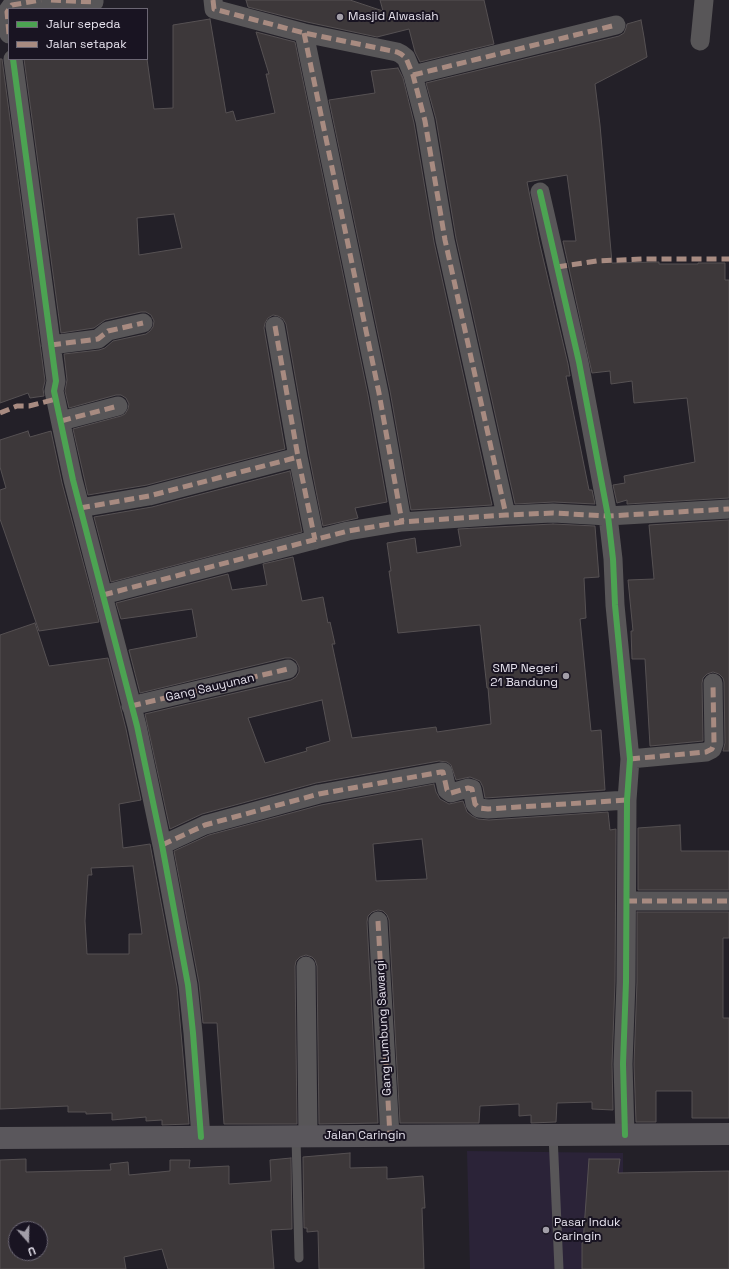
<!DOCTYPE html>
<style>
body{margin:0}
#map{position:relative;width:729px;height:1269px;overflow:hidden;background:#232028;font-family:"Space Grotesk",sans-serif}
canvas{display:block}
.legend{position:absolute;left:8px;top:8px;width:140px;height:52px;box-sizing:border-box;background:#191422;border:1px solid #6b6673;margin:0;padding:5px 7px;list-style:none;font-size:12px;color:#e6e2ed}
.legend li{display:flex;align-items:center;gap:8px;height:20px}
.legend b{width:20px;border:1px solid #6b6673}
.north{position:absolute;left:8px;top:1221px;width:40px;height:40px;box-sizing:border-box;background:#191422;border:1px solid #6b6673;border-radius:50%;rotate:160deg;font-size:11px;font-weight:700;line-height:16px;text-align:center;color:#e6e2ed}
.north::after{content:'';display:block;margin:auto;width:14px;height:18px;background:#a29ea8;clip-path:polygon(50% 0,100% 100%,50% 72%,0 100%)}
</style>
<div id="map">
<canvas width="729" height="1269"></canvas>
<ul class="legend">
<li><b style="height:5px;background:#4ca352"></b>Jalur sepeda</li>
<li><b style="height:5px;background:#a88b81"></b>Jalan setapak</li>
</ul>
<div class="north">U</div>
</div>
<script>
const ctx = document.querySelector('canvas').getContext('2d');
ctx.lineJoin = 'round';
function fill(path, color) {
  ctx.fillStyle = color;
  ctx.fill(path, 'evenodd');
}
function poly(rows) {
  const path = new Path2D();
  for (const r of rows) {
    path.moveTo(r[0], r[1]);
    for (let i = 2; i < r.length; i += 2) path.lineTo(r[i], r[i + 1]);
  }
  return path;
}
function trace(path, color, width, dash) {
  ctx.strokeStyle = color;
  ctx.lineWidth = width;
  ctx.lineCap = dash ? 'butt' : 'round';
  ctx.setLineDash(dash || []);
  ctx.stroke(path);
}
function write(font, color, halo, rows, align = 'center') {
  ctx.font = font + ' "Space Grotesk",sans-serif';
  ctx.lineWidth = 4;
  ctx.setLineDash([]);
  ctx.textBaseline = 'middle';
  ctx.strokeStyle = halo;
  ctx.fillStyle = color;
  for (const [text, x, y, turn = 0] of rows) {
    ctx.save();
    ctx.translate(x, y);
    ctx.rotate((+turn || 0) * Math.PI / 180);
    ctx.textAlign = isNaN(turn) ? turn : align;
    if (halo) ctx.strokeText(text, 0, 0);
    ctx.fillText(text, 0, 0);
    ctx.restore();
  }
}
fill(poly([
 [467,1151,623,1153,623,1269,470,1269]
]), '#2b2338');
const building = poly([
 [246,0,350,0,383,11,380,0,484,0,494,44,420,62,415,52,409,29,377,37,307,22,248,7,246,0],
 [210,19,226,113,233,111,236,121,275,113,266,74,269,74,256,32,295,42,368,395,387,502,355,508,358,518,323,526,309,455,286,324,283,319,278,316,273,315,268,318,265,323,264,328,285,449,147,485,88,495,73,429,121,416,125,414,128,409,129,404,126,398,121,395,116,395,69,408,65,391,67,380,64,354,99,350,105,348,113,341,146,334,150,331,153,327,154,321,151,315,146,312,141,312,105,320,94,328,61,333,24,59,147,59,154,109,173,108,173,25,210,19],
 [174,214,182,248,139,255,137,218,174,214],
 [641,20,644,37,647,57,595,84,600,125,612,263,659,262,659,264,698,264,698,263,725,263,725,280,729,280,729,498,627,504,627,500,617,503,613,485,625,483,624,476,695,462,687,398,634,403,632,381,611,384,610,371,592,373,563,241,576,241,567,175,527,182,539,241,568,364,570,376,566,376,589,490,592,490,595,504,554,502,515,504,456,238,436,119,426,83,619,36,624,33,626,28,627,24,641,20],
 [0,59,2,59,45,381,43,389,44,396,30,398,28,393,0,403,0,59],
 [398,68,403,78,414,123,434,242,492,505,411,510,390,391,329,100,375,93,371,71,398,68],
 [28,431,30,437,51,431,62,483,99,622,39,631,0,519,0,490,6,488,0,467,0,440,28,431],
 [290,471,302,532,111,582,94,517,152,507,290,471],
 [729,520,729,751,723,751,725,743,724,682,723,678,719,674,713,672,707,674,703,678,702,683,703,741,650,746,645,659,632,659,631,631,633,631,628,580,654,579,649,525,729,520],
 [553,524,595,526,599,577,584,578,586,618,580,619,591,731,601,730,605,790,485,798,483,787,480,781,470,777,456,780,451,765,447,762,439,761,316,783,202,814,170,829,145,714,291,680,296,677,299,672,299,667,296,661,291,658,285,658,140,693,129,650,197,637,192,609,121,619,116,603,228,574,232,590,267,585,263,564,293,557,302,601,323,597,328,623,330,622,335,644,332,644,352,738,436,727,437,732,491,724,488,688,487,688,480,625,398,633,389,571,391,571,387,543,415,538,417,553,461,546,458,529,553,524],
 [322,700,330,741,306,748,307,751,265,763,248,718,322,700],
 [35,623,49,666,108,658,126,729,141,800,119,804,123,848,150,844,177,987,189,1124,162,1125,162,1120,146,1121,146,1117,112,1120,112,1113,86,1114,86,1112,68,1112,68,1106,0,1109,0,635,35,623],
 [133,866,142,934,129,934,129,954,87,954,85,921,88,875,92,875,91,868,133,866],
 [434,784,436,792,440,799,449,804,463,801,467,812,472,816,478,819,489,820,608,812,610,830,616,829,615,982,612,1064,613,1110,592,1109,592,1102,557,1103,556,1122,531,1123,531,1115,519,1116,519,1104,480,1106,479,1123,400,1123,389,920,387,915,383,911,378,910,372,912,368,916,367,922,378,1123,319,1124,317,966,315,960,312,957,306,955,300,957,296,961,295,966,297,1124,224,1124,217,1023,203,1023,199,983,174,851,209,835,321,805,434,784],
 [422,839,427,879,376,881,373,844,422,839],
 [680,825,681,851,729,851,729,890,638,890,638,828,680,825],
 [637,912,729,912,729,938,723,938,723,1018,729,1018,729,1118,692,1118,692,1091,656,1091,656,1122,636,1122,634,1064,637,982,637,912],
 [350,1153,350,1168,387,1167,387,1179,423,1176,425,1208,422,1208,424,1269,319,1269,318,1231,307,1232,307,1228,304,1228,303,1157,350,1153],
 [291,1158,292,1229,271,1230,274,1269,168,1269,162,1249,124,1257,126,1269,0,1269,0,1160,26,1159,26,1172,111,1170,110,1164,128,1162,129,1175,170,1171,170,1160,190,1160,189,1168,229,1166,229,1184,271,1181,270,1160,291,1158],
 [16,1229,40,1229,40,1253,16,1253,16,1229],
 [589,1159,620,1159,618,1173,729,1171,729,1269,582,1269,582,1243,583,1243,589,1159]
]);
fill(building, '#3d383a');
trace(building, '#565153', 1);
trace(poly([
 [553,1135,559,1269],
 [296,1136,299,1258]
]), '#585658', 9);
trace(poly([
 [51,0,94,2,94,0],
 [213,0,214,9,304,33,397,52,401,54,406,58,413,75,425,121,445,240,506,515],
 [304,33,379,393,402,522],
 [9,34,7,12,12,5,41,0],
 [700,41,704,0],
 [13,59,56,381,54,391,73,480,137,726,162,845,188,985,193,1033,201,1137],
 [413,75,616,25],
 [540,192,579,362,608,516,613,559,615,605,630,759,627,800,626,982,623,1064,625,1135],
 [275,326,298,457,315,540],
 [51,345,98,339,108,331,143,323],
 [61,421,118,406],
 [80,508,149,496,298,457],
 [103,595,348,531,402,522,506,515,553,513,608,516,729,509],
 [131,706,288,669],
 [630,759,706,752,712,749,714,743,713,683],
 [162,845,205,825,319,794,441,772,443,772,447,790,451,793,468,788,472,789,475,804,479,808,488,809,627,800],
 [627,901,729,901],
 [378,921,390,1136],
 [306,966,308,1136]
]), '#585658', 19);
trace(poly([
 [0,1138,729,1134]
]), '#5a575c', 22);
trace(poly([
 [51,0,94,2,94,0],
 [213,0,214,9,304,33,397,52,401,54,406,58,413,75,425,121,445,240,506,515],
 [304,33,379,393,402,522],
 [9,34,7,12,12,5,41,0],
 [413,75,616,25],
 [557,267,597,261,643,259,729,259],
 [275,326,298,457,315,540],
 [51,345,98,339,108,331,143,323],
 [0,413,17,406,29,406,56,399],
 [61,421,118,406],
 [80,508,149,496,298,457],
 [103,595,348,531,402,522,506,515,553,513,608,516,729,509],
 [131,706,288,669],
 [630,759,706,752,712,749,714,743,713,683],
 [162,845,205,825,319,794,441,772,443,772,447,790,451,793,468,788,472,789,475,804,479,808,488,809,627,800],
 [627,901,729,901],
 [378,921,390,1136]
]), '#a88b81', 5, [10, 5]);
trace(poly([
 [13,59,56,381,54,391,73,480,137,726,162,845,188,985,193,1033,201,1137],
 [540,192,579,362,608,516,613,559,615,605,630,759,627,800,626,982,623,1064,625,1135]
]), '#4ca352', 6);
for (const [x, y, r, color] of [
 [340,17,4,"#a29ea8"],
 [566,676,4,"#a29ea8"],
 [546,1230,4,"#a29ea8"]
]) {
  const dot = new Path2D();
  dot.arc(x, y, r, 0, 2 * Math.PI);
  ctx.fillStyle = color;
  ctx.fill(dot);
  trace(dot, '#191422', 1.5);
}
write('12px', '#e6e2ed', '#191422', [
 ["Masjid Alwasiah",348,17],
 ["SMP Negeri",558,669,"right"],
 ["21 Bandung",558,683,"right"],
 ["Pasar Induk",554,1223],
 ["Caringin",554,1237]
], 'left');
write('12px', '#e6e2ed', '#191422', [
 ["Gang Sauyunan",210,688,-13],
 ["Gang Lumbung Sawargi",384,1028,-93],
 ["Jalan Caringin",365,1136]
]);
</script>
